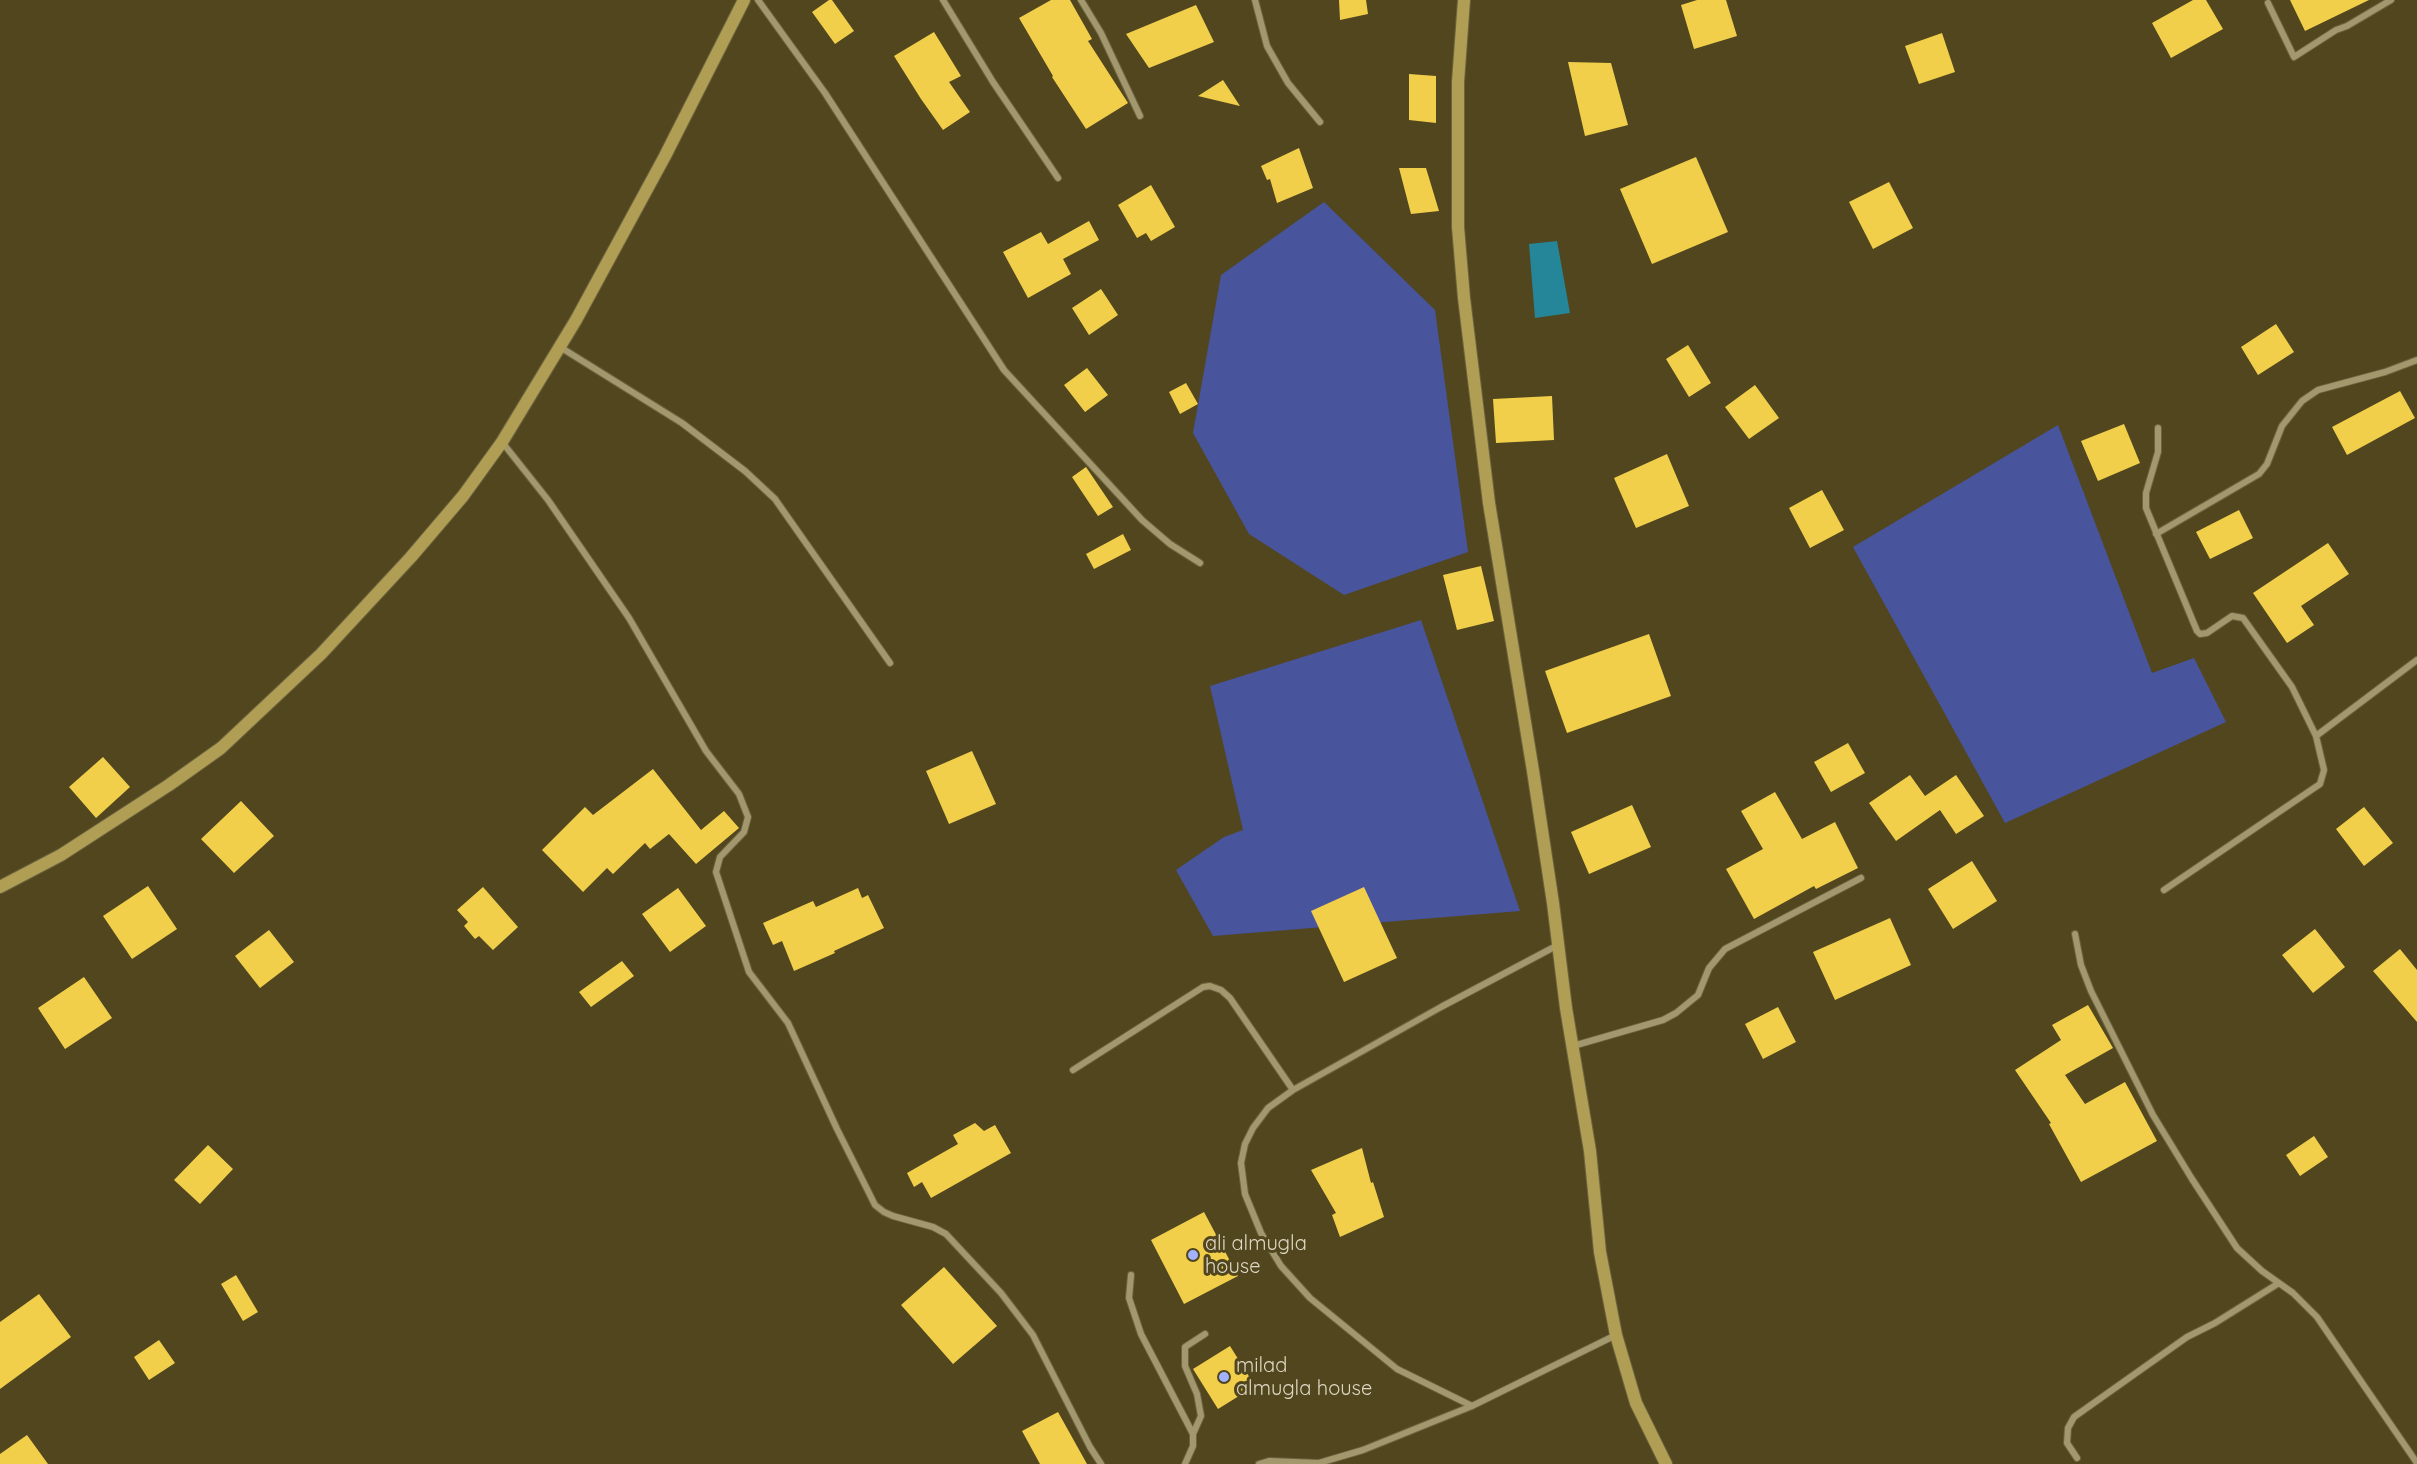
<!DOCTYPE html>
<style>
body{margin:0}
canvas{display:block;background:#51461e}
</style>
<canvas width="2417" height="1464"></canvas>
<script>
const ctx = document.querySelector('canvas').getContext('2d');
ctx.lineJoin = 'round';
function fill(path, color) {
  ctx.fillStyle = color;
  ctx.fill(path, 'evenodd');
}
function poly(rows) {
  const path = new Path2D();
  for (const r of rows) {
    path.moveTo(r[0], r[1]);
    for (let i = 2; i < r.length; i += 2) path.lineTo(r[i], r[i + 1]);
  }
  return path;
}
function trace(path, color, width, dash) {
  ctx.strokeStyle = color;
  ctx.lineWidth = width;
  ctx.lineCap = dash ? 'butt' : 'round';
  ctx.setLineDash(dash || []);
  ctx.stroke(path);
}
function write(font, color, halo, rows, align = 'center') {
  ctx.font = font + ' Quicksand,sans-serif';
  ctx.lineWidth = 6;
  ctx.setLineDash([]);
  ctx.textBaseline = 'middle';
  ctx.strokeStyle = halo;
  ctx.fillStyle = color;
  for (const [text, x, y, turn = 0] of rows) {
    ctx.save();
    ctx.translate(x, y);
    ctx.rotate((+turn || 0) * Math.PI / 180);
    ctx.textAlign = isNaN(turn) ? turn : align;
    if (halo) ctx.strokeText(text, 0, 0);
    ctx.fillText(text, 0, 0);
    ctx.restore();
  }
}
fill(poly([
 [1324,202,1435,310,1468,552,1344,595,1249,534,1193,433,1221,275],
 [2058,425,2152,673,2194,658,2226,722,2005,823,1853,547],
 [1421,620,1520,911,1213,936,1176,870,1224,837,1243,830,1210,686]
]), '#48549c');
fill(poly([
 [1557,241,1570,313,1535,318,1529,244]
]), '#258699');
fill(poly([
 [829,0,832,0,854,31,835,44,812,12],
 [1051,0,1070,0,1092,39,1088,41,1128,103,1086,129,1052,77,1053,76,1019,18],
 [1339,0,1366,0,1368,14,1340,20],
 [1697,0,1726,0,1737,36,1694,49,1681,5],
 [2193,0,2206,0,2223,29,2171,58,2152,23],
 [2290,0,2369,0,2305,31],
 [1196,5,1214,42,1149,68,1126,34],
 [934,32,961,76,949,82,970,112,943,130,921,99,894,56],
 [1942,33,1955,72,1919,84,1905,46],
 [1568,62,1611,63,1628,125,1585,136],
 [1409,74,1436,76,1436,123,1409,120],
 [1223,80,1240,106,1198,96],
 [1299,148,1313,188,1277,203,1270,179,1267,180,1261,166],
 [1696,157,1728,232,1652,264,1620,189],
 [1399,168,1426,168,1439,211,1411,214],
 [1889,182,1913,228,1873,249,1849,202],
 [1151,185,1175,227,1151,241,1146,233,1137,238,1118,205],
 [1089,221,1099,240,1063,259,1071,274,1028,298,1003,252,1041,232,1048,244],
 [1101,289,1118,315,1089,335,1072,308],
 [2276,324,2294,352,2258,375,2241,347],
 [1688,345,1711,383,1689,397,1666,359],
 [1087,368,1108,395,1085,412,1064,385],
 [1186,383,1198,404,1180,414,1169,392],
 [1755,385,1779,418,1749,439,1725,407],
 [2400,391,2415,418,2347,455,2332,427],
 [1552,396,1554,440,1496,443,1493,399],
 [2124,424,2140,463,2098,481,2081,441],
 [1667,454,1689,506,1636,528,1614,478],
 [1086,467,1113,507,1098,516,1072,477],
 [1822,490,1844,530,1810,548,1789,508],
 [2239,510,2253,538,2210,559,2196,532],
 [1123,534,1131,550,1094,569,1086,554],
 [2328,543,2349,574,2301,606,2314,625,2287,643,2253,593],
 [1481,566,1494,621,1457,630,1443,575],
 [1649,634,1671,696,1567,733,1545,671],
 [1848,743,1865,773,1831,792,1814,762],
 [972,751,996,804,949,824,926,771],
 [103,757,130,787,96,818,69,787],
 [653,769,701,830,724,811,739,828,696,864,669,834,650,849,645,843,613,874,607,868,583,892,542,850,585,807,593,815],
 [1910,775,1925,796,1956,775,1984,816,1956,834,1940,810,1896,841,1869,803],
 [1775,792,1802,839,1835,822,1858,868,1816,889,1814,886,1754,919,1726,869,1763,849,1741,811],
 [241,801,274,836,234,873,201,839],
 [1632,805,1651,847,1589,874,1571,832],
 [2364,807,2393,843,2364,866,2336,829],
 [1972,861,1997,901,1953,929,1928,889],
 [148,886,177,929,132,959,103,916],
 [483,887,518,927,493,950,479,936,475,939,464,926,468,922,457,910],
 [1364,887,1397,958,1344,982,1311,911],
 [678,888,706,926,670,952,642,914],
 [858,888,862,898,868,895,884,928,834,951,835,953,794,971,782,941,773,945,763,923,813,901,816,907],
 [1890,918,1911,965,1835,1000,1813,952],
 [2315,929,2345,967,2313,993,2282,955],
 [269,930,294,962,260,988,235,956],
 [2400,949,2417,970,2417,1022,2373,971],
 [622,961,634,976,591,1007,579,992],
 [84,977,112,1018,65,1049,38,1008],
 [2088,1005,2113,1048,2065,1075,2085,1104,2125,1082,2157,1141,2081,1182,2049,1124,2051,1123,2015,1070,2061,1040,2052,1025],
 [1778,1007,1796,1042,1763,1059,1745,1024],
 [975,1123,984,1131,995,1125,1011,1153,931,1198,922,1182,914,1187,907,1173,958,1144,953,1135],
 [2314,1136,2328,1157,2300,1176,2286,1155],
 [208,1145,233,1169,200,1204,174,1180],
 [1362,1148,1371,1183,1373,1182,1384,1217,1340,1237,1332,1215,1336,1213,1311,1170],
 [1204,1212,1238,1276,1184,1304,1151,1240],
 [944,1267,997,1326,953,1364,901,1305],
 [236,1275,258,1312,243,1321,221,1284],
 [39,1294,71,1337,0,1389,0,1322],
 [159,1340,175,1363,149,1380,134,1357],
 [1230,1346,1255,1386,1218,1409,1193,1369],
 [1058,1412,1087,1464,1040,1464,1022,1431],
 [27,1435,48,1464,0,1464,0,1454]
]), '#f1cf4b');
const street = poly([
 [758,0,825,93,1004,370,1142,520,1170,544,1200,563],
 [943,0,993,82,1058,178],
 [1081,0,1101,33,1140,116],
 [1255,0,1267,46,1288,83,1320,122],
 [2268,3,2294,57,2336,30,2347,26,2391,0],
 [560,347,682,423,745,471,775,499,890,663],
 [2158,428,2158,452,2146,493,2146,508,2197,631,2200,634,2207,633,2232,616,2243,618,2292,687,2316,736],
 [502,442,548,500,629,618,706,751,739,794,748,817,744,832,720,857,716,872,749,972,788,1023,837,1129,875,1205,884,1212,893,1216,933,1227,946,1234,1001,1293,1033,1335,1090,1447,1101,1464],
 [2156,534,2259,474,2267,464,2282,426,2302,401,2318,390,2385,372,2417,360],
 [2164,890,2320,784,2324,770,2316,736,2417,660],
 [2075,934,2081,965,2091,991,2153,1115,2192,1179,2237,1248,2262,1271,2293,1293,2317,1317,2417,1463],
 [1573,1046,1663,1020,1676,1013,1698,995,1709,968,1725,949,1861,878],
 [1073,1070,1203,987,1210,986,1221,990,1230,998,1293,1090],
 [1131,1275,1129,1298,1141,1334,1193,1434,1193,1446,1185,1464],
 [1472,1406,1397,1369,1310,1298,1281,1266,1261,1233,1245,1194,1241,1163,1245,1144,1253,1128,1268,1108,1293,1090,1441,1007,1558,945],
 [1193,1434,1201,1416,1197,1394,1185,1366,1185,1347,1205,1334],
 [2077,1458,2067,1443,2068,1428,2074,1417,2187,1337,2215,1323,2279,1283],
 [1259,1464,1269,1461,1319,1463,1363,1450,1472,1406,1616,1335]
]);
const secondary = poly([
 [1464,0,1458,82,1458,227,1464,298,1489,503,1533,771,1553,903,1566,1008,1590,1151,1600,1252,1616,1335,1636,1403,1666,1464],
 [0,887,61,855,169,785,221,748,321,654,411,557,463,496,502,442,576,320,665,156,744,0]
]);
trace(street, '#6c633f', 8);
trace(secondary, '#6c633f', 14);
trace(street, '#a3986d', 6);
trace(secondary, '#b09e54', 12);
for (const [x, y, r, color] of [
 [1193,1255,6,"#a2b2fd"],
 [1224,1377,6,"#a2b2fd"]
]) {
  const dot = new Path2D();
  dot.arc(x, y, r, 0, 2 * Math.PI);
  ctx.fillStyle = color;
  ctx.fill(dot);
  trace(dot, '#51461e', 2);
}
write('20px', '#ded8c3', '#51461e', [
 ["ali almugla",1205,1244],
 ["house",1205,1267],
 ["milad",1236,1366],
 ["almugla house",1236,1389]
], 'left');
</script>
